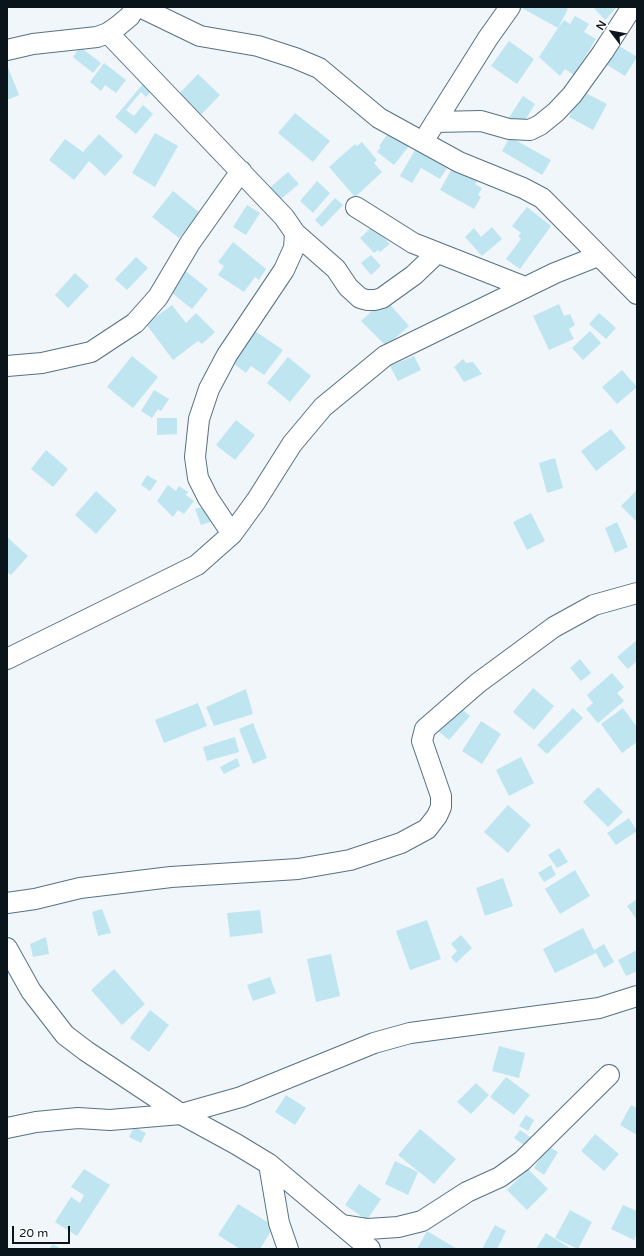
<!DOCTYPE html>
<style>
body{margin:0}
#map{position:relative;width:644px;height:1256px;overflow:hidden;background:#f0f6fa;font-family:"Varela Round",sans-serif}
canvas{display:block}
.frame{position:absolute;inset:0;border:8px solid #09141b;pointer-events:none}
.north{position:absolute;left:592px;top:12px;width:40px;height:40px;-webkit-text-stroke:3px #fff;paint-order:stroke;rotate:302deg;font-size:11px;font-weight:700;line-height:16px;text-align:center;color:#09141b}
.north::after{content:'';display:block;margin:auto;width:14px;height:18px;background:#09141b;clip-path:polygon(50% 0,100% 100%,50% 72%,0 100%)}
.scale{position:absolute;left:12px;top:1226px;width:58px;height:18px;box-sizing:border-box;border:2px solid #09141b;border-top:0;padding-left:5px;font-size:12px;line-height:14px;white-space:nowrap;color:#09141b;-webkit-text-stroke:3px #fff;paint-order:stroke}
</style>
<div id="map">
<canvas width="644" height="1256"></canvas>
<div class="frame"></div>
<div class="north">N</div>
<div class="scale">20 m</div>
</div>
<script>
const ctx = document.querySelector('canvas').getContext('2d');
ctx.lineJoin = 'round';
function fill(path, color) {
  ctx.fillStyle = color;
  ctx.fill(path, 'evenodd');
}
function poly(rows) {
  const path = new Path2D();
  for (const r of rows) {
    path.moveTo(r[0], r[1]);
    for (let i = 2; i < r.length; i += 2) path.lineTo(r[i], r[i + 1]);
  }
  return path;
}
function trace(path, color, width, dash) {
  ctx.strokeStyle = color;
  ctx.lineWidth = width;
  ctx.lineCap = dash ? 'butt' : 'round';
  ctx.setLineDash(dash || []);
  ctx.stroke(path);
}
fill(poly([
 [520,7,564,7,568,9,558,28,564,20,570,24,575,16,589,24,584,32,596,39,574,75,565,69,560,76,539,57,558,28],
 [593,7,617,7,605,20],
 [509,41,534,59,517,84,491,66],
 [616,44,637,57,625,76,604,63],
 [80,47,101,63,93,73,73,57],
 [104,63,126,80,116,93,105,85,101,91,90,82],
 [7,65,19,95,7,100],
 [198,74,220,95,197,119,175,98],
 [143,84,151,91,146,97,141,92,126,110,134,116,143,105,153,114,136,134,115,117],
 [582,91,607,104,593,130,569,117],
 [523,96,535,104,521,127,508,119],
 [295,113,330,141,313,162,278,133],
 [390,131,409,146,394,165,377,152,381,147,379,146],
 [155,133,178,146,155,187,132,173],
 [99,134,123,156,105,176,89,161,74,180,49,160,65,139,83,152],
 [510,137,551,160,542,175,502,151],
 [362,142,377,160,374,163,382,172,355,197,329,167,355,144,357,146],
 [415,150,447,168,440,179,421,168,412,183,400,176],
 [453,167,477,181,475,184,482,188,478,195,481,197,474,209,440,190],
 [288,172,299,184,277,202,267,190],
 [317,181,330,193,313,213,300,201],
 [173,191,200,213,179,238,152,217],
 [335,198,343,205,322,227,315,220],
 [247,205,260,213,246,235,233,227],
 [527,207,551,226,520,269,506,259,521,239,518,236,521,233,512,226],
 [373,226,390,244,380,252,378,250,374,253,360,238],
 [492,227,502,239,482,256,465,237,474,228,481,237],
 [233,242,266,269,259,280,255,277,244,292,218,275,224,266,218,262],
 [371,255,381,266,371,275,361,263],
 [136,257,148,268,127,290,115,279],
 [183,269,208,289,192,309,167,289],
 [75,273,89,286,68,308,55,295],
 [385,299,409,326,386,346,361,321],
 [559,304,564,316,570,314,575,325,569,329,574,339,549,350,533,316],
 [172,305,186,323,196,313,215,332,202,344,198,341,173,360,146,324],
 [599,313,616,328,606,339,589,324],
 [249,327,283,350,264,375,251,366,246,373,233,363],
 [590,331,601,343,583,360,572,348],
 [132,356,158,377,133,408,107,387],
 [414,356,421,370,398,381,390,366],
 [288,357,311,376,290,402,267,383],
 [463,359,466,363,473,362,482,374,464,382,454,367],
 [622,370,637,387,617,404,602,387],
 [154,390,169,399,161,411,158,409,152,418,141,411],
 [157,418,177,418,177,434,157,435],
 [236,420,255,435,235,460,216,445],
 [611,429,626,448,596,471,581,451],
 [46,450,68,469,53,487,31,469],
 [555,458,563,488,547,493,539,463],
 [147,475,157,481,150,491,141,485],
 [168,485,176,491,179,486,188,492,186,495,194,501,184,514,178,510,173,517,157,501],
 [637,490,637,522,621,506],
 [96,491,117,510,96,534,75,515],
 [208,505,213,521,201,525,195,509],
 [531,513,545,541,527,550,513,522],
 [617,522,628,547,615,553,605,528],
 [7,537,28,556,11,575,7,572],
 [637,640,637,661,628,669,617,657],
 [580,659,591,673,581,681,570,668],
 [612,673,624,687,617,693,624,701,598,723,586,709,593,703,587,695],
 [533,688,554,706,534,730,513,712],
 [246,689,253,714,214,726,206,707],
 [198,703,207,726,164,743,155,720],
 [458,706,470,716,449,740,437,730],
 [573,708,583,718,547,754,537,745],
 [623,708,637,727,637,742,622,753,601,724],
 [481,721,501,734,482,764,462,751],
 [253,723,267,758,253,764,239,729],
 [235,737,239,752,207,761,203,747],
 [521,757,534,783,509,796,496,770],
 [237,758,240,766,224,774,220,767],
 [598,787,623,812,608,827,583,802],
 [508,805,531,825,508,853,484,832],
 [629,818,637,831,616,845,607,833],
 [559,848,568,862,557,868,548,855],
 [551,865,556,875,544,882,538,873],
 [575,870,590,896,560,914,545,889],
 [503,878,513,906,485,916,476,888],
 [637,899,637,920,627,906],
 [102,909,111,933,98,936,92,912],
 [260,910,263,933,230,937,227,913],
 [427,920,441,959,410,970,396,931],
 [583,928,594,950,604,944,614,962,604,968,596,953,555,973,543,949],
 [461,935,472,948,456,963,451,957,457,951,451,944],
 [46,937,49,954,33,957,30,944],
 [637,950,637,971,626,976,618,960],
 [331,954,340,996,316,1002,307,959],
 [114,969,145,1004,122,1025,91,990],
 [270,977,276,993,253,1001,247,985],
 [150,1010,169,1025,149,1052,130,1038],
 [499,1046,525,1053,519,1078,492,1071],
 [506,1077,530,1095,514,1115,490,1097],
 [476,1083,489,1095,471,1114,457,1102],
 [286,1095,306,1108,295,1125,275,1112],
 [631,1105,637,1108,637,1135,620,1125],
 [526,1115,534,1120,528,1131,519,1126],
 [134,1127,146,1133,141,1143,129,1137],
 [420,1129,456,1159,434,1184,398,1155],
 [520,1130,533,1139,527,1147,514,1138],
 [595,1134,619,1154,604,1171,581,1151],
 [548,1146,558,1152,544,1175,534,1168],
 [395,1161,418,1172,408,1195,385,1184],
 [84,1169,110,1185,77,1236,55,1222,71,1197,80,1203,84,1195,71,1187],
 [528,1169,548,1189,527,1210,507,1190],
 [359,1184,381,1199,367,1220,345,1205],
 [238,1204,274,1226,260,1249,240,1249,218,1235],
 [623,1205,637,1211,637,1233,634,1240,611,1229],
 [570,1210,592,1222,578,1249,555,1238],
 [495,1225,506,1231,497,1249,482,1249],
 [427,1231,457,1249,417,1249],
 [546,1233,571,1249,536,1249],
 [53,1244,61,1249,49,1249]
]), '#bfe5f1');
const street = poly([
 [140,7,200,36,258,46,295,58,319,68,379,118,459,162,523,188,542,198,637,294],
 [108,33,284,217,295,233,294,248,284,270,227,355,209,389,199,419,195,457,198,478,208,498,232,534],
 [7,50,33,44,97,37,108,33,118,26,130,16,135,7],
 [435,122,481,121,509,129,530,130,540,125,556,112,572,95,603,52,632,7],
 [429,132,488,38,510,7],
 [356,207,413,243,525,287],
 [295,233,336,269,348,287,360,298,367,300,375,300,382,298,414,275,437,253],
 [7,366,42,363,91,352,135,323,158,297,190,243,241,171],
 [7,659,197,565,232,534,256,501,292,444,323,407,385,356,555,273,598,256],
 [7,903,35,899,80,888,171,877,298,869,350,860,401,843,427,829,437,816,441,807,441,796,422,741,425,729,478,683,554,627,594,605,637,593],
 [7,948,31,991,65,1035,86,1051,181,1114,236,1144,269,1164,370,1249],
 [7,1128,36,1122,78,1118,110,1120,181,1114,241,1097,374,1043,410,1033,599,1008,637,996],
 [269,1164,279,1223,288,1249],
 [343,1225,368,1229,398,1227,422,1221,467,1192,500,1177,522,1161,609,1075]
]);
trace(street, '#577184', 22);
trace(street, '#fff', 20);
</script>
